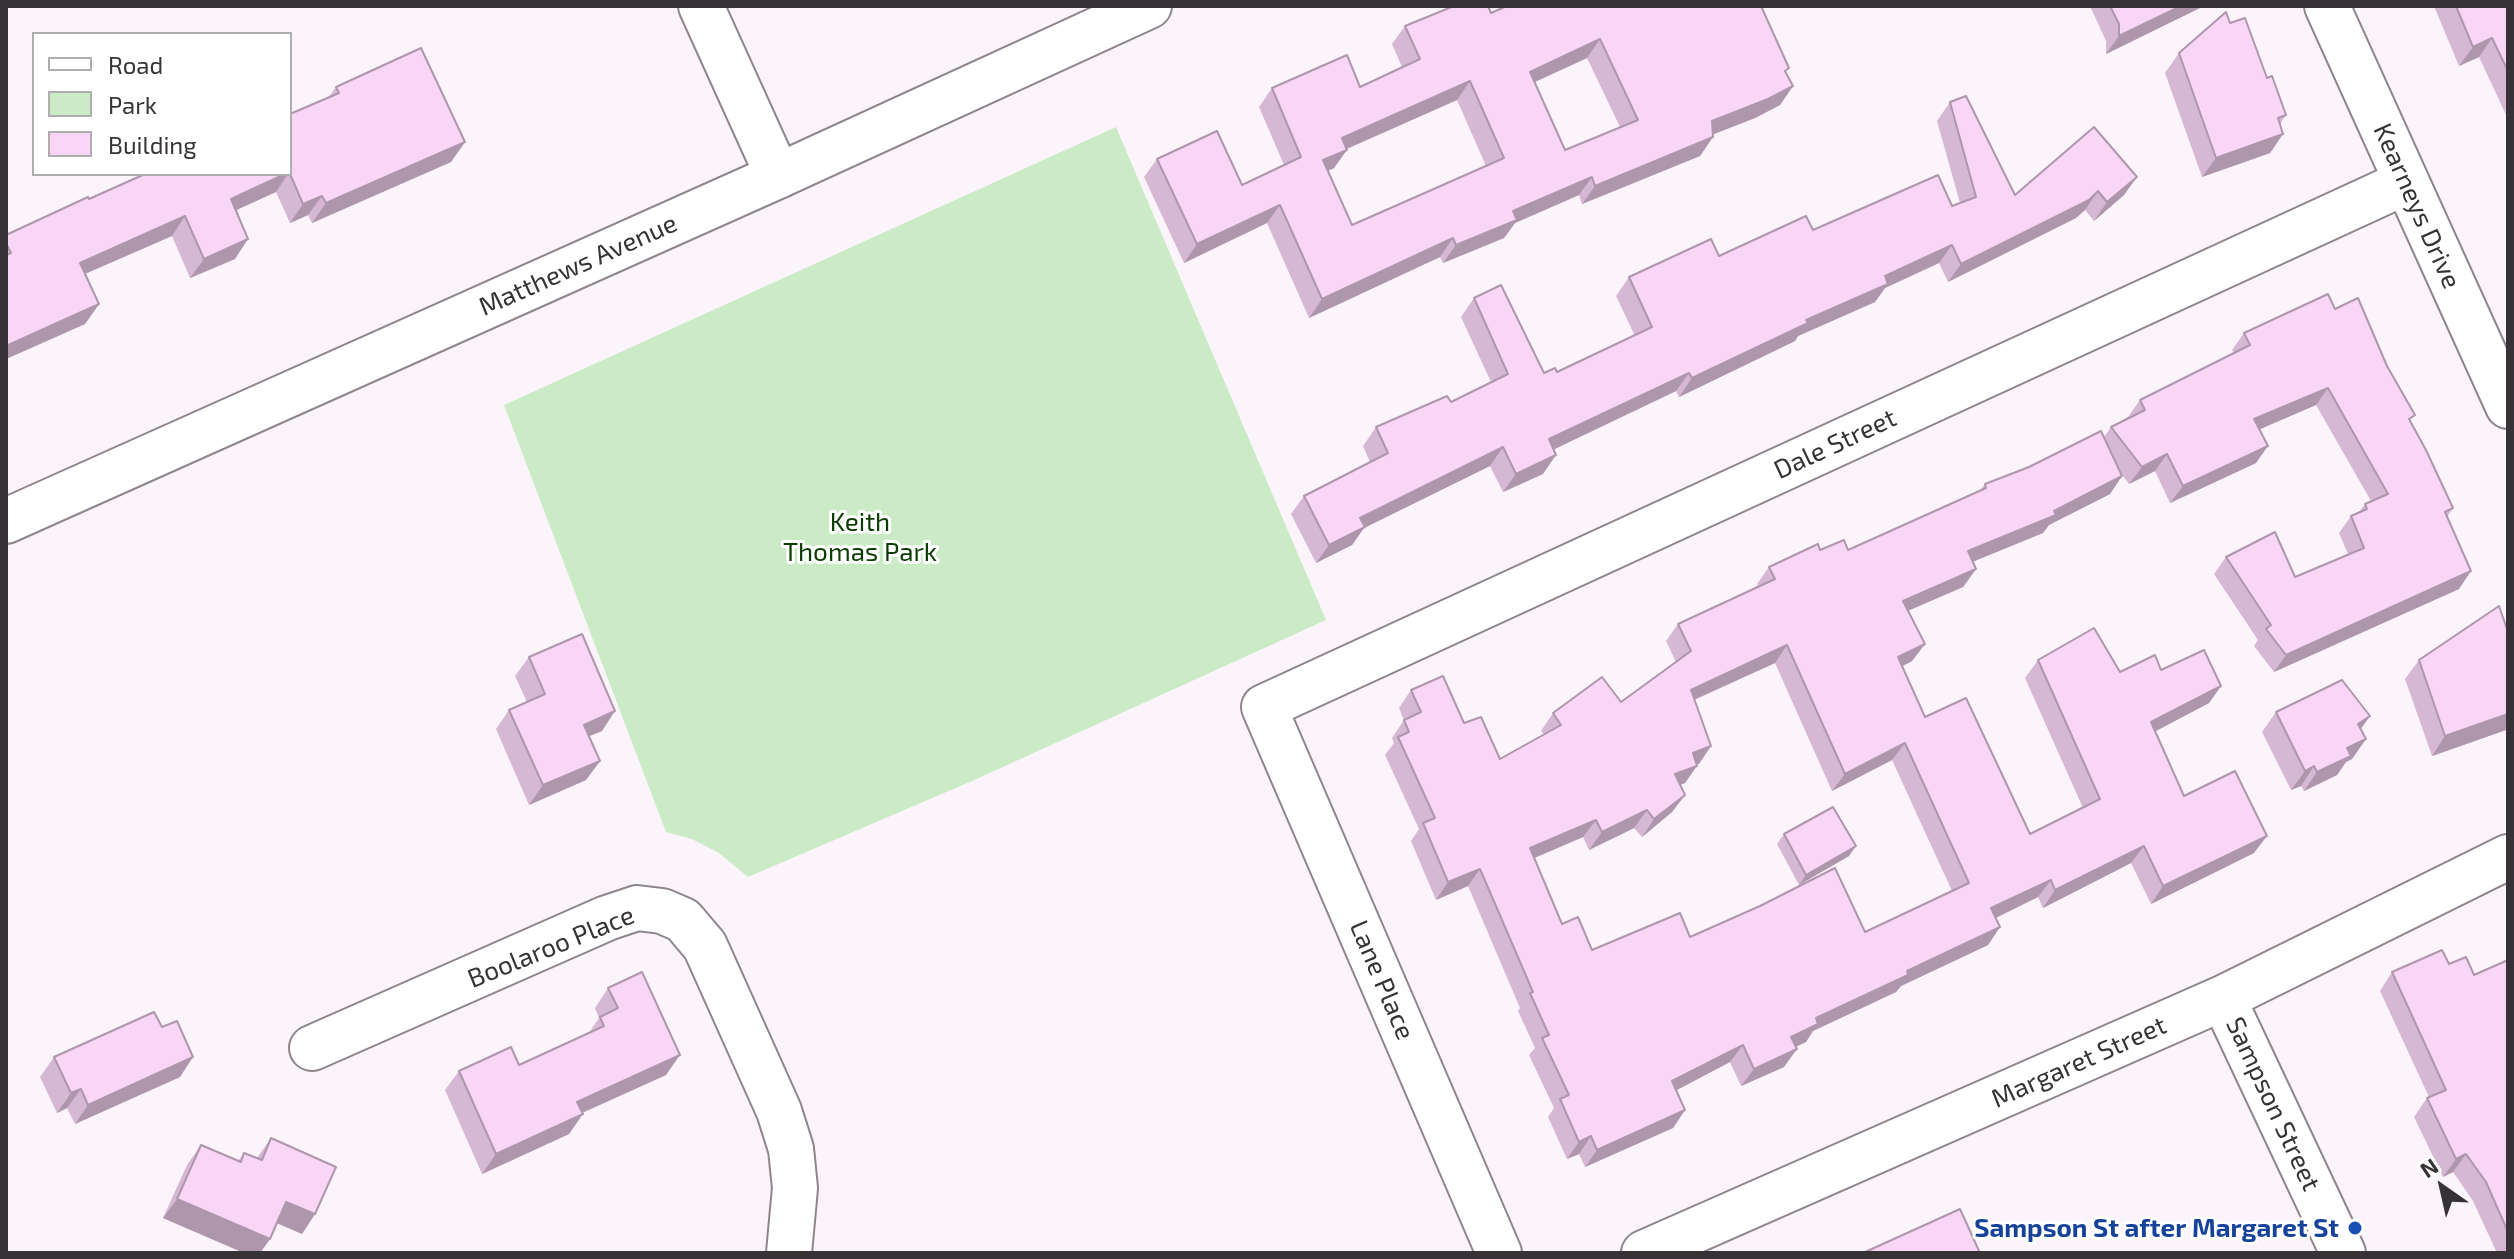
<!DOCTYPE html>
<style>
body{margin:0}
#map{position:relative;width:2514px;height:1259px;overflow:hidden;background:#fcf4fb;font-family:"Exo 2",sans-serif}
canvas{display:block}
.frame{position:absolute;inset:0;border:8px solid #363235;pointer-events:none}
.legend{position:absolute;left:32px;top:32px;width:260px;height:144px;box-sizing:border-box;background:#fff;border:2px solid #afadae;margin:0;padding:10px 14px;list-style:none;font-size:24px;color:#363235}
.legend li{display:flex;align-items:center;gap:16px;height:40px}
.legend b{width:40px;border:2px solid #afadae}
.north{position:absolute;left:2402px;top:1147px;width:80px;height:80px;-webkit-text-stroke:6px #fff;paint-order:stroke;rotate:326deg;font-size:22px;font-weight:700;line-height:32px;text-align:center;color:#363235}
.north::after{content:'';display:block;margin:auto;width:28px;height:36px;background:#363235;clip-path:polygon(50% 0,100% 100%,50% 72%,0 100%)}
</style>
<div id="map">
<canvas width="2514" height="1259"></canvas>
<div class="frame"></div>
<ul class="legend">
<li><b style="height:10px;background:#fff"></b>Road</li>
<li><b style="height:22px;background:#cbeac6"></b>Park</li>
<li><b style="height:22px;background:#f9d6f6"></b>Building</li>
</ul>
<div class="north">N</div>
</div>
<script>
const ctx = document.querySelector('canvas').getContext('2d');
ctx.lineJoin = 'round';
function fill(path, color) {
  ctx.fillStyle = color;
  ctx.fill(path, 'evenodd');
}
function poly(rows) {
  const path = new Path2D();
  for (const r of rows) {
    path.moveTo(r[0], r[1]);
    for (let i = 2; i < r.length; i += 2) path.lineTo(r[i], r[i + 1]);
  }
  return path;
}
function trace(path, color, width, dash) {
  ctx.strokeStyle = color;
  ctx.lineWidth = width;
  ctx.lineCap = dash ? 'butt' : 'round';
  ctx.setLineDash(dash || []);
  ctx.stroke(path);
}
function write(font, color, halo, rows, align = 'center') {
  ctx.font = font + ' "Exo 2",sans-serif';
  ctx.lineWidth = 6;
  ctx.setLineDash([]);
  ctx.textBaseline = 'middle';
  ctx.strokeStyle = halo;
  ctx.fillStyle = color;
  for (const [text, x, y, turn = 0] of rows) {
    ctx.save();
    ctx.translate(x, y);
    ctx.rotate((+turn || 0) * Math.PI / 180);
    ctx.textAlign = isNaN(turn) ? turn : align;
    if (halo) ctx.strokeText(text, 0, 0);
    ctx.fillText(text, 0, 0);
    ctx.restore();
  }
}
fill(poly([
 [1116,127,1326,620,972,781,748,877,719,853,692,839,666,832,504,405]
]), '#cbeac6');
const minor = poly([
 [701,6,778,176],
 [2327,6,2508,406],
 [2223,998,2343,1253],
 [312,1048,607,918,637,908,662,911,683,920,705,946,779,1111,791,1149,795,1188,789,1253],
 [1499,1253,1264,707,2406,182],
 [1644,1253,2223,998,2508,857]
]);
const tertiary = poly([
 [6,521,778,176,1149,6]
]);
trace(minor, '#8e868d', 48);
trace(tertiary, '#8e868d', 48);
trace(minor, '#fff', 44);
trace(tertiary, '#fff', 44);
fill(poly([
 [2090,6,2204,6,2106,54,2106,41],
 [2434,6,2508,6,2508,119,2479,57,2459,66],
 [1762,8,1786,72,1793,86,1780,105,1755,118,1713,134,1713,137,1700,156,1582,204,1579,195,1515,223,1504,238,1443,263,1440,257,1309,318,1267,223,1184,263,1144,177,1157,159,1242,185,1284,165,1259,107,1272,88,1360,87,1402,67,1392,44,1405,26,1491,13],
 [1587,58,1620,127,1565,150,1535,82],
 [1457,100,1486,166,1352,225,1328,171,1334,168,1347,149],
 [2230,23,2267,78,2286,115,2280,124,2283,134,2270,153,2202,177,2165,73,2179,53],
 [336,87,465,142,451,162,312,223,308,215,290,223,276,192,235,210,235,259,190,278,172,236,85,274,99,304,85,324,6,359,6,235,145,174,290,174,329,97],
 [1950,102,2015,195,2094,127,2124,195,2094,221,2085,210,2076,218,1948,282,1939,263,1885,288,1875,302,1798,336,1795,341,1679,397,1676,391,1554,449,1543,474,1503,492,1490,466,1364,528,1352,545,1316,563,1291,514,1304,496,1370,462,1363,446,1376,427,1451,402,1491,382,1461,317,1474,298,1544,373,1557,372,1635,336,1616,296,1629,277,1719,256,1813,230,1952,206,1960,203,1937,121],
 [2335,309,2410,421,2453,508,2447,517,2459,589,2274,672,2254,646,2258,640,2214,574,2226,557,2295,577,2348,554,2339,533,2351,516,2359,512,2365,504,2371,501,2316,405,2259,429,2256,463,2170,503,2155,471,2129,484,2120,472,2122,476,2110,494,2049,525,2043,533,1972,562,1976,569,1963,587,1908,611,1925,644,1912,661,1902,666,1925,717,2030,834,2083,808,2025,678,2038,660,2120,672,2161,670,2221,686,2209,703,2155,731,2184,796,2254,853,2151,904,2131,863,2043,908,2038,897,1996,918,2000,927,1988,945,1901,986,1896,992,1813,1031,1806,1042,1796,1047,1784,1067,1741,1086,1730,1062,1676,1090,1685,1110,1673,1128,1585,1167,1579,1154,1567,1159,1548,1117,1554,1108,1529,1055,1535,1048,1518,1011,1520,1008,1468,886,1436,900,1411,841,1419,829,1385,755,1394,743,1392,738,1404,720,1399,708,1411,690,1464,723,1500,759,1544,734,1541,731,1553,713,1621,702,1676,662,1666,641,1678,624,1758,586,1757,584,1769,567,1820,550,1848,550,1980,490,1985,484,2104,437,2111,427,2128,417,2140,400,2234,353,2232,350,2244,333],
 [1775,663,1832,791,1892,760,1952,891,1865,932,1690,937,1592,950,1562,924,1534,858,1583,837,1589,850,1634,828,1642,837,1672,812,1685,795,1680,785,1685,783,1697,765,1711,746,1694,700],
 [529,657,602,731,589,736,600,761,586,780,529,805,496,729,509,710,527,702,515,676],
 [2419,660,2506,730,2432,756,2405,679],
 [2276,712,2370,716,2361,729,2366,739,2352,759,2346,762,2337,775,2304,791,2301,786,2291,790,2262,732],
 [1784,834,1849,856,1799,885,1777,844],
 [2508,960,2508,1253,2497,1253,2473,1201,2453,1172,2443,1177,2414,1117,2427,1098,2429,1097,2380,991,2392,972,2449,964,2474,975],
 [608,988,666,1075,582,1113,569,1134,482,1174,445,1090,459,1071,519,1065,589,1033,599,1018,595,1008],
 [162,1027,180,1077,75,1124,67,1108,57,1113,40,1077,54,1057],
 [271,1138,315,1214,302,1234,277,1223,270,1239,260,1253,244,1253,163,1218,187,1165,201,1145,238,1161,244,1153,257,1158]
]), '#d6b8d4');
fill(poly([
 [2181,6,2204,6,2106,54,2119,36],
 [2492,38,2479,57,2459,66,2473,47],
 [1600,39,1587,58,1517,90,1530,72],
 [1470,81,1457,100,1328,157,1342,138],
 [1793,86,1780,105,1755,118,1699,140,1712,121],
 [2283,134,2270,153,2202,177,2216,158],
 [1713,137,1700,156,1582,204,1595,186],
 [465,142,451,162,312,223,326,203],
 [1347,150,1334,168,1310,178,1323,160],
 [285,174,288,174,276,192,217,219,231,199],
 [1592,177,1579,195,1515,223,1504,238,1443,263,1456,245,1513,211],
 [2137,177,2124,195,2094,221,2107,202],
 [2098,191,2085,210,2076,218,1948,282,1961,264],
 [322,196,308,215,290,223,303,204],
 [1280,205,1267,223,1184,263,1197,244],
 [185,216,172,236,66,282,80,263],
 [1453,238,1440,257,1309,318,1322,299],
 [248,239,235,259,190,278,204,259],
 [1952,245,1939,263,1885,288,1875,302,1798,336,1795,341,1679,397,1692,378,1806,320,1885,276],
 [99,304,85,324,6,359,6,346],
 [1689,373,1676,391,1536,458,1549,439],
 [2328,388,2316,405,2242,437,2254,419],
 [2268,446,2256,463,2170,503,2183,486],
 [1503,447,1490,466,1364,528,1352,545,1316,563,1329,545,1360,518],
 [2167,454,2155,471,2129,484,2142,467],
 [1556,455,1543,474,1503,492,1516,474],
 [2122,476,2110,494,2049,525,2043,533,1955,569,1968,551,2054,511],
 [1976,569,1963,587,1891,618,1903,601],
 [2471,571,2459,589,2274,672,2286,655],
 [1925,644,1912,661,1886,675,1898,657],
 [1787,645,1775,663,1678,707,1691,690],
 [2221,686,2209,703,2139,740,2151,722],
 [615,711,602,731,570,744,584,725],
 [2508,714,2508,727,2506,730,2432,756,2445,736],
 [2370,716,2356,735,2358,724],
 [2366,739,2352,759,2346,762,2337,775,2304,791,2317,772,2347,748],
 [1905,743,1892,760,1832,791,1845,774],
 [1711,746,1699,764,1680,771,1693,753],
 [600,761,586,780,529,805,543,785],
 [1697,766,1685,783,1663,792,1675,774],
 [2314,766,2301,786,2291,790,2305,771],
 [1685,795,1672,812,1642,837,1654,819],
 [1647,810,1634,828,1589,850,1602,832],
 [1596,820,1583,837,1518,865,1530,848],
 [2267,836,2254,853,2151,904,2163,886],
 [1856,846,1849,856,1799,885,1806,875],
 [2144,846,2131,863,2043,908,2055,890],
 [1480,869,1468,886,1436,900,1448,882],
 [2051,880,2038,897,1979,926,1991,908],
 [2000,927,1988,945,1901,986,1896,992,1813,1031,1806,1042,1779,1054,1791,1037,1816,1018,1907,971],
 [1743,1045,1730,1062,1660,1099,1672,1081],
 [1797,1049,1784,1067,1741,1086,1754,1069],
 [680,1055,666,1075,564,1121,577,1102],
 [193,1057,180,1077,75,1124,88,1105],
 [81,1089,67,1108,57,1113,71,1093],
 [1685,1110,1673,1128,1585,1167,1597,1150],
 [583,1114,569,1134,482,1174,496,1154],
 [1591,1136,1579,1154,1567,1159,1579,1142],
 [2466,1154,2453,1172,2443,1177,2456,1159],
 [177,1199,270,1239,260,1253,244,1253,163,1218],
 [286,1202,315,1214,302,1234,272,1221]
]), '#ae96ac');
const building = poly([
 [1454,6,1488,6,1491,13,1507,6,1761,6,1789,68,1785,71,1793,86,1768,99,1712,121,1713,137,1595,186,1592,177,1513,211,1517,220,1456,245,1453,238,1322,299,1280,205,1197,244,1157,159,1217,131,1242,185,1301,157,1272,88,1347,55,1360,87,1420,59,1405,26,1454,6],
 [1600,39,1638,120,1565,150,1530,72,1600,39],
 [1470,81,1504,158,1352,225,1323,160,1347,150,1342,138,1470,81],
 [2110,6,2181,6,2119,36,2119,24,2110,6],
 [2456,6,2508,6,2508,71,2492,38,2473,47,2456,6],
 [2226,12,2230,23,2245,18,2267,78,2272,76,2286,115,2278,118,2283,134,2216,158,2179,53,2226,12],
 [421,48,465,142,326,203,322,196,303,204,290,174,290,114,339,93,336,87,421,48],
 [1966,96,2015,195,2094,127,2137,177,2107,202,2098,191,2089,200,1961,264,1952,245,1885,276,1888,284,1806,320,1808,323,1692,378,1689,373,1549,439,1556,455,1516,474,1503,447,1360,518,1365,527,1329,545,1304,496,1388,453,1376,427,1447,396,1451,402,1508,374,1474,298,1501,285,1544,373,1555,368,1557,372,1652,327,1629,277,1711,239,1719,256,1806,216,1813,230,1938,175,1952,206,1976,197,1950,102,1966,96],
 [145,174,285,174,231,199,248,239,204,259,185,216,80,263,99,304,6,346,6,255,11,253,6,243,6,235,88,197,89,199,145,174],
 [2328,294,2335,309,2358,298,2387,366,2415,415,2409,419,2426,450,2453,508,2445,512,2471,571,2286,655,2266,629,2271,625,2226,557,2275,532,2295,577,2364,548,2351,516,2367,509,2365,504,2388,494,2328,388,2254,419,2268,446,2183,486,2167,454,2142,467,2111,427,2145,410,2140,400,2250,345,2244,333,2328,294],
 [2101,431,2122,476,2054,511,2056,515,1968,551,1976,569,1903,601,1925,644,1898,657,1925,717,1966,698,2030,834,2100,799,2038,660,2094,628,2120,672,2155,655,2161,670,2204,650,2221,686,2151,722,2184,796,2235,771,2267,836,2163,886,2144,846,2055,890,2051,880,1991,908,2000,927,1907,971,1908,975,1816,1018,1818,1024,1791,1037,1797,1049,1754,1069,1743,1045,1672,1081,1685,1110,1597,1150,1591,1136,1579,1142,1560,1099,1569,1095,1542,1038,1549,1035,1530,993,1533,992,1480,869,1448,882,1423,823,1435,818,1398,737,1409,732,1404,720,1421,712,1411,690,1443,676,1464,723,1481,717,1500,759,1561,725,1553,713,1602,677,1621,702,1691,651,1678,624,1775,579,1769,567,1818,544,1820,550,1844,540,1848,550,1986,488,1985,484,2029,467,2101,431],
 [1787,645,1845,774,1905,743,1969,883,1865,932,1835,868,1760,906,1690,937,1680,913,1592,950,1578,917,1562,924,1530,848,1596,820,1602,832,1647,810,1654,819,1685,795,1675,774,1697,766,1693,753,1711,746,1691,690,1787,645],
 [2499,606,2508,632,2508,714,2445,736,2419,660,2499,606],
 [582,634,615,711,584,725,600,761,543,785,509,710,545,694,529,657,582,634],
 [2342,680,2370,716,2358,724,2366,739,2347,748,2351,756,2317,772,2314,766,2305,771,2276,712,2342,680],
 [1833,807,1856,846,1806,875,1784,834,1833,807],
 [2442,950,2449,964,2466,957,2474,975,2508,960,2508,1232,2486,1182,2466,1154,2456,1159,2427,1098,2446,1090,2392,972,2442,950],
 [642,972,680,1055,577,1102,583,1114,496,1154,459,1071,511,1047,519,1065,604,1026,600,1017,618,1008,608,988,642,972],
 [154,1012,162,1027,177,1021,193,1057,88,1105,81,1089,71,1093,54,1057,154,1012],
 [271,1138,336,1167,315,1214,286,1202,270,1239,177,1199,201,1145,241,1162,244,1153,262,1160,271,1138],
 [1960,1209,1980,1253,1863,1253,1960,1209]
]);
fill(building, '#f9d6f6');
trace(building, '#ae96ac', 2);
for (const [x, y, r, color] of [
 [2355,1228,8,"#1a4fb4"]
]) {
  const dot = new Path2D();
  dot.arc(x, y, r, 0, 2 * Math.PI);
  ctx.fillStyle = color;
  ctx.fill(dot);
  trace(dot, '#fff', 3);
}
write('26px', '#363235', '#fff', [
 ["Kearneys Drive",2417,206,66],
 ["Matthews Avenue",578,265,-24],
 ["Dale Street",1835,444,-25],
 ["Boolaroo Place",551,947,-22],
 ["Lane Place",1382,980,67],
 ["Margaret Street",2079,1062,-24],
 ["Sampson Street",2273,1104,65]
]);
write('26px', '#0b3d02', '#fff', [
 ["Keith",860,522],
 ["Thomas Park",860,552]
]);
write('bold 26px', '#164399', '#fff', [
 ["Sampson St after Margaret St",2339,1228]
], 'right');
</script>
